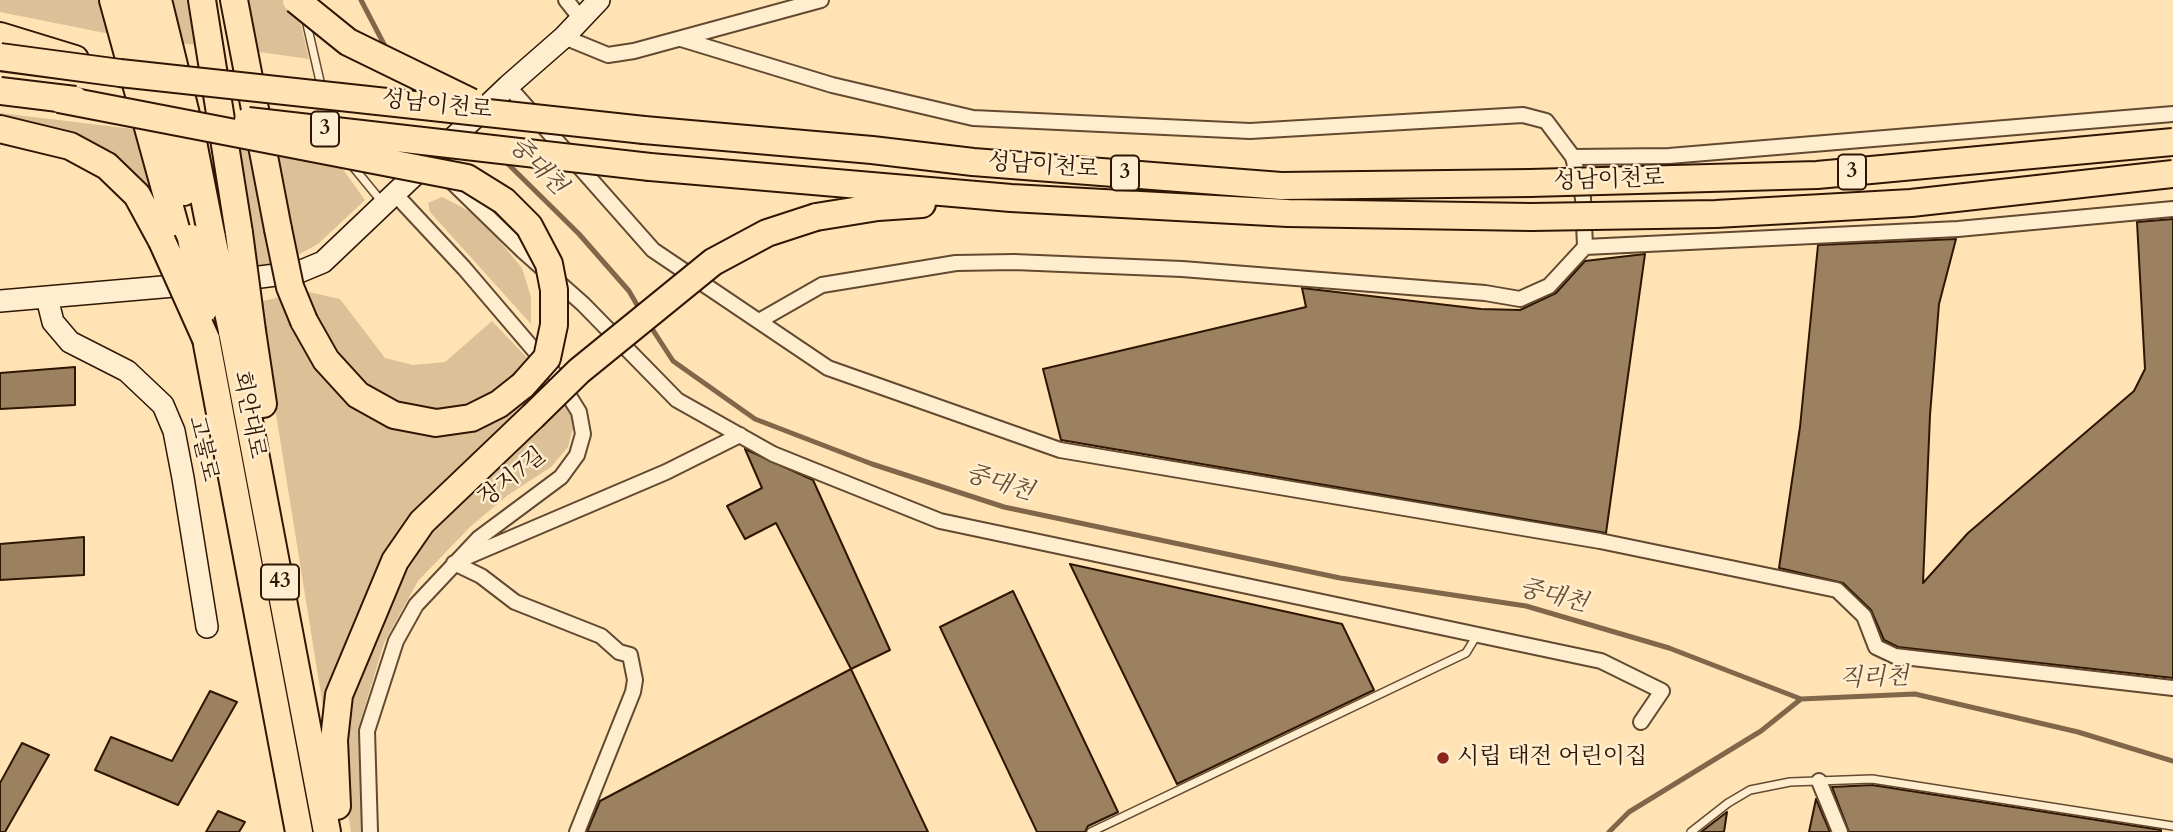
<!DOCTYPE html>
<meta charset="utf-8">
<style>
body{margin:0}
canvas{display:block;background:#ffe3b5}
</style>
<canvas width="2173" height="832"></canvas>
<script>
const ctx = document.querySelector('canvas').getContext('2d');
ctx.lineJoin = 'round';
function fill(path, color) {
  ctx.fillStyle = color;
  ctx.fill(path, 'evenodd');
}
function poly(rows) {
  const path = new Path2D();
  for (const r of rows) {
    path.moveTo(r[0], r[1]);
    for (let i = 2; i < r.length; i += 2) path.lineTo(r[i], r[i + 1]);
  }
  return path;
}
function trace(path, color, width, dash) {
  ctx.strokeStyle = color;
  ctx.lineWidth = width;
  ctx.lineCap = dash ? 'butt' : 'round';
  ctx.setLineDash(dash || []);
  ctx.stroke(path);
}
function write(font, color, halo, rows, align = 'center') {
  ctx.font = font + ' Cardo,"Noto Serif KR",serif';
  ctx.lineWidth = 5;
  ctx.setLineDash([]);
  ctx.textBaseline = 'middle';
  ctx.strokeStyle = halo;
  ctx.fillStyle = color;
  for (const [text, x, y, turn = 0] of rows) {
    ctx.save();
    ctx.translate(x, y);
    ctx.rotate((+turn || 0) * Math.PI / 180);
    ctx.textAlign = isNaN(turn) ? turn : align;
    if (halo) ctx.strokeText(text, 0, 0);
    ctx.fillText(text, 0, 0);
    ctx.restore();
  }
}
fill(poly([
 [0,0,104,0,115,35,0,12],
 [168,0,197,0,204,46,179,43],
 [241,0,295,0,309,59,252,51],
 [0,113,141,130,166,224,122,172,0,119],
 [231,143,254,146,272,264,252,266],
 [271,148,336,160,365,200,318,244,294,257],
 [442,197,479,216,522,268,531,297,531,324,430,212,428,203],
 [304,291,340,299,385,358,413,365,445,362,492,321,530,361,511,383,461,411,415,411,383,400,323,347],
 [281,297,292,328,326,376,422,427,549,375,556,385,441,491,328,738,258,302],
 [568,403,573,428,568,447,551,467,508,495,470,527,418,581,384,643,363,713,360,748,364,832,351,832,344,789,349,702,363,648,420,539,514,444]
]), '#dcc097');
trace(poly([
 [361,0,387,50],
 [504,160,579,234,629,291,640,310],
 [649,324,673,361,755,419,872,464,1004,507,1340,578,1526,606,1669,648,1801,699],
 [1609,832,1629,812,1761,731,1801,699,1915,694,2078,732,2173,761]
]), '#816749', 5);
const building = poly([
 [2173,219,2173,678,1898,647,1884,640,1871,610,1843,583,1779,568,1800,427,1818,245,1956,239,1939,304,1930,415,1923,583,1968,533,2134,391,2145,369,2137,222,2173,219],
 [1645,254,1606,533,1061,440,1043,369,1306,307,1302,288,1481,309,1520,310,1556,293,1585,261,1645,254],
 [75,367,75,405,0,409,0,373,75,367],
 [745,449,813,480,890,650,851,669,776,523,745,539,727,506,762,488,745,449],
 [84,537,84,575,0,580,0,544,84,537],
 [1070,564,1342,624,1374,690,1177,784,1070,564],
 [1013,591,1118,812,1088,826,1085,832,1037,832,940,627,1013,591],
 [851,669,928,832,587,832,600,801,851,669],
 [210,691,237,702,178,805,95,770,111,737,172,761,210,691],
 [22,743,49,755,5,832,0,832,0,783,22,743],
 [1872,785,2161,830,2161,832,1849,832,1832,787,1872,785],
 [1816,799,1830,832,1809,832,1816,799],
 [218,811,245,822,239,832,206,832,218,811],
 [1727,812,1724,832,1701,832,1727,812]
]);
fill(building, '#9b8160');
trace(building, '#2f1603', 2);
const lane = poly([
 [306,20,322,90],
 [350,163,382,202],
 [1091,832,1466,653,1477,635],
 [1691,832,1728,803,1750,790,1790,782,1872,779,2173,826]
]);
const street = poly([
 [566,0,581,19],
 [564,37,608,55,634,51,821,0],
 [681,39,832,85,973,118,1250,131,1523,115,1546,121,1573,157,1583,198,1585,247,1549,286,1520,299,1485,293,1182,269,1014,262,956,263,822,285,759,321],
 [508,86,653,250,828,368,1060,450,1600,541,1837,590,1864,616,1876,647,1895,656,2173,688],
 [1573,157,1669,156,2173,114],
 [448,178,523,251,583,304,677,400,773,454,940,521,1601,661,1662,691,1641,722],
 [1585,247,1958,229,2173,209],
 [462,559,666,472,740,435],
 [454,563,481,576,515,602,601,636,619,652,630,655,635,680,633,692,577,832],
 [1819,781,1840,832],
 [370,832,367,731,396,641,416,605,479,538,561,477,577,455,583,434,579,412,557,377,464,268,396,195]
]);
const secondary = poly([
 [229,281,299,272,323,262,508,86,564,37,599,0],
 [47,298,53,322,70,342,127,371,163,405,174,431,183,478,207,627],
 [0,301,197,284]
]);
const highway = poly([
 [113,0,179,240],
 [138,0,184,192],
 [158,0,194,147,212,238],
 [202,0,239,233],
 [234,0,278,229],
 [0,36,75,59],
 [0,129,70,146,107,166,137,195,162,241],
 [644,130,872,150,973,162,1281,186,1530,183],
 [650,167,1011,198,1288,213,1531,217],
 [816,217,878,207,922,204],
 [304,321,326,360,358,395,394,415,436,423,471,418,499,404,523,385],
 [232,331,327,832],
 [252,331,263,404],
 [206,339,299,832],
 [337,806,334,740,339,695,395,561,422,522,533,416]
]);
trace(lane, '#634930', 10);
trace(street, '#634930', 18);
trace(secondary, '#2f1603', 24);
trace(highway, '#2f1603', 30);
trace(lane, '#ffedcf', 7);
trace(street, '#ffedcf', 14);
trace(secondary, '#ffedcf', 21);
trace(highway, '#ffe3b5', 26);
const highwayBridge = poly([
 [296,0,348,42,471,102],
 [0,57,120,73,644,130],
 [0,91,75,100],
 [59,99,467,178,504,201,529,226,549,264,554,290,554,325,547,358,523,385],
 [248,121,650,167],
 [1530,183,1817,175,2173,142],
 [1531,217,1716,214,1911,203,2173,174],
 [278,229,290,287,304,321],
 [239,233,252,331],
 [191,238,204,309],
 [212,238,232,331],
 [162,241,206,339],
 [533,416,579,371,713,262,767,233,816,217]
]);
trace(highwayBridge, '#2f1603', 30, []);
trace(highwayBridge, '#ffe3b5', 26);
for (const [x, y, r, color] of [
 [1443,758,7,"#8f2418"]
]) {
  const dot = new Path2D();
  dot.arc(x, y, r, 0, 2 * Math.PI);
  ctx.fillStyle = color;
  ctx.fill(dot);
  trace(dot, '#ffedcf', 2.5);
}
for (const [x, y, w] of [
 [325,129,28],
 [1852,172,28],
 [1125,173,28],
 [280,582,38]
]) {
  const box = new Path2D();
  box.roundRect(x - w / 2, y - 17.5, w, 35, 5);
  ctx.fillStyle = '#ffedcf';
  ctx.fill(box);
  trace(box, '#2f1603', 2);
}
write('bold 21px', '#2f1603', null, [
 ["3",325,129],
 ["3",1852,172],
 ["3",1125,173],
 ["43",280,582]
]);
write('23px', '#2f1603', '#ffedcf', [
 ["성남이천로",437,106,6],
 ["성남이천로",1043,167,4],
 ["성남이천로",1609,181,-2],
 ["회안대로",248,415,79],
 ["고불로",202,449,77],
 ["장지7길",513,478,-39]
]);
write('23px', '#2f1603', '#ffedcf', [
 ["시립 태전 어린이집",1457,758]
], 'left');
write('italic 24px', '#664c32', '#ffedcf', [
 ["중대천",537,167,45],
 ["중대천",999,484,17],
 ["중대천",1553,597,14],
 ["직리천",1874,679,-2]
]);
</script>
